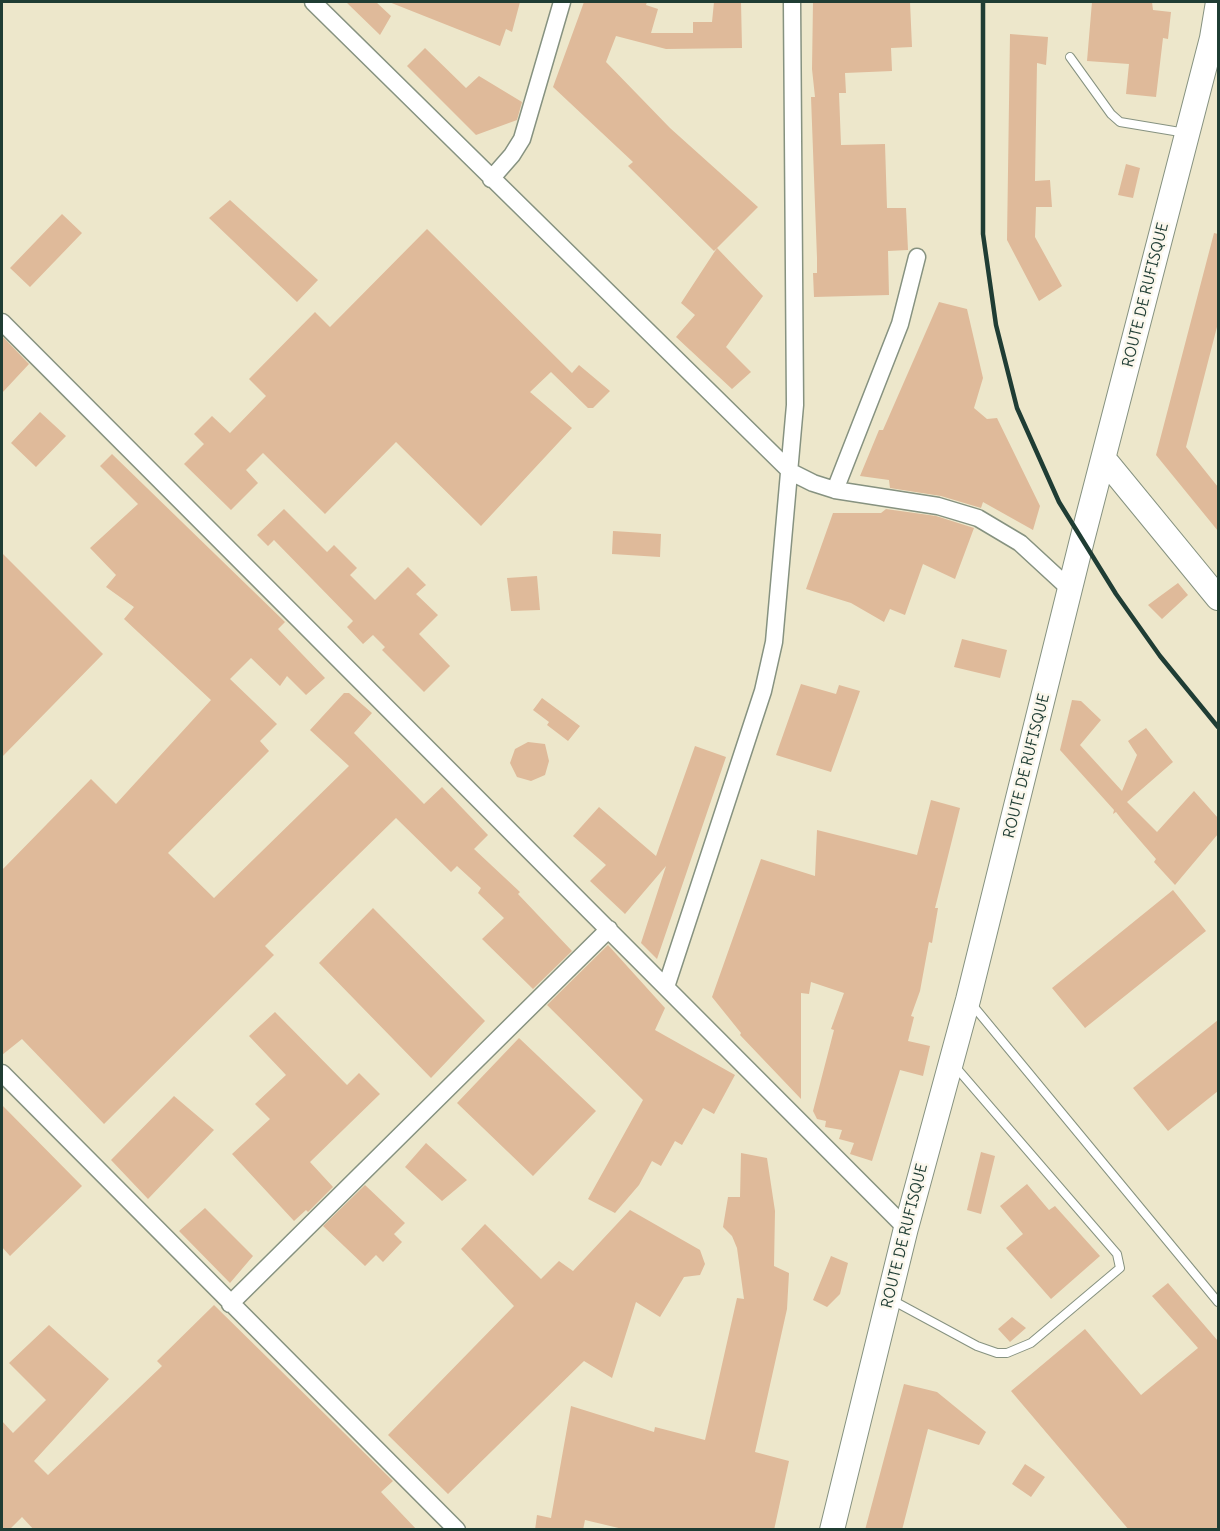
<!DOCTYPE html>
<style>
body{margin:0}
#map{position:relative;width:1220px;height:1531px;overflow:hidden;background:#ede7cb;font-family:Delius,sans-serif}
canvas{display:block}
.frame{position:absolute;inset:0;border:3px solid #1f3d34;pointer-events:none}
</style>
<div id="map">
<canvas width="1220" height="1531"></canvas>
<div class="frame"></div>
</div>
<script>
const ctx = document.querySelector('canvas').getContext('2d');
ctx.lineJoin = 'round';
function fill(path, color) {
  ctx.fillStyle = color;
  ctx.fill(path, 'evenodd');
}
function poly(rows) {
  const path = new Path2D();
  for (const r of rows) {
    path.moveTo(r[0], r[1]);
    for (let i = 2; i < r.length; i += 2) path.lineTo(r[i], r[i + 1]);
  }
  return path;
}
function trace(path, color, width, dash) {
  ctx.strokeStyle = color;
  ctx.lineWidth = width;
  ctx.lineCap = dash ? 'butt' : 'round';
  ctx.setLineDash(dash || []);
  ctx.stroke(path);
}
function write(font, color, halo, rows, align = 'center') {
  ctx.font = font + ' Delius,sans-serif';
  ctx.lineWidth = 5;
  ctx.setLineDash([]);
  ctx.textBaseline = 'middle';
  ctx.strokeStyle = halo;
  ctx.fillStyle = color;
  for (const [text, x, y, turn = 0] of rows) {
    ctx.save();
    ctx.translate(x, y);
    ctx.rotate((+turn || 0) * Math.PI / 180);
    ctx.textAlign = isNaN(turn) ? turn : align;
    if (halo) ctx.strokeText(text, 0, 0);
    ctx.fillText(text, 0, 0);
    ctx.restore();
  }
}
fill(poly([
 [346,2,376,2,391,16,380,35],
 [389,2,520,2,512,32,506,29,500,46],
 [584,2,647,2,646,5,658,9,651,33,693,33,693,22,712,22,714,2,741,2,742,48,666,49,616,36,606,62,670,128,758,207,714,251,628,166,633,162,553,87],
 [813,2,910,2,912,47,891,48,892,71,845,73,846,93,839,93,841,145,885,144,887,208,906,208,908,250,888,251,889,295,814,297,813,273,817,273,817,258,811,97,815,97,812,69],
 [1092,2,1152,2,1153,10,1171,12,1168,39,1163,38,1156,97,1126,94,1129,64,1087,61],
 [1010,34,1048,37,1046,65,1037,63,1035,181,1050,180,1052,207,1036,207,1035,237,1062,286,1039,301,1007,240],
 [425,48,466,88,479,76,522,102,517,120,476,135,407,66],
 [1126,164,1140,168,1133,198,1118,195],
 [230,200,318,280,297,302,209,218],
 [62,214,82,233,30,287,10,268],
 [427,229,572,373,579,365,610,391,593,408,588,408,551,372,530,392,572,428,481,526,396,442,325,514,263,453,246,470,258,483,231,510,184,464,204,444,194,434,212,416,230,433,266,396,249,379,315,312,330,327],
 [1214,233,1218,234,1218,323,1186,447,1218,487,1218,531,1156,455],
 [717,248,763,296,726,347,751,372,732,389,676,337,695,315,681,303],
 [939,302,967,309,983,378,974,408,987,419,997,418,1040,506,1033,530,983,502,981,508,941,496,890,488,889,480,860,476,879,430,883,430],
 [2,336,29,364,2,393],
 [40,412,66,436,36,467,11,443],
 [112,454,285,622,278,629,325,678,306,695,287,676,280,686,251,658,230,679,277,724,260,741,269,751,168,853,214,898,349,766,310,730,344,693,349,693,372,713,354,733,424,804,442,787,488,835,474,849,520,892,518,894,572,951,533,989,482,939,504,918,478,893,481,888,457,866,451,872,396,818,265,946,274,955,104,1124,22,1039,2,1055,2,870,91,779,116,804,211,700,124,619,134,607,106,587,116,575,90,548,138,504,100,466],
 [284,509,327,552,334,545,357,568,350,575,375,600,408,567,426,585,416,594,438,615,419,634,450,666,424,692,382,650,385,647,373,635,363,644,347,627,353,621,274,540,268,546,257,535],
 [886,509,936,516,974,528,955,579,923,564,905,615,890,609,884,622,851,603,806,589,833,513,881,513],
 [613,531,661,534,660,557,612,554],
 [2,553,103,654,2,757],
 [537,576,540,610,511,611,507,578],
 [1178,583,1188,595,1162,619,1148,605],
 [962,639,1007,650,1000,678,954,667],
 [801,684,836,694,839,685,860,691,831,772,776,755],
 [542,698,580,726,568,741,547,725,549,722,533,710],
 [1072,700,1081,701,1101,720,1080,745,1122,791,1137,755,1128,741,1146,728,1173,762,1127,802,1157,832,1194,791,1218,818,1218,834,1175,885,1154,862,1156,859,1123,821,1116,812,1113,814,1114,810,1060,750],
 [528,742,545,744,549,761,545,775,531,781,517,777,510,763,515,749],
 [695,746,726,757,657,959,641,943,666,866,625,914,590,881,606,865,573,836,599,807,656,856],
 [931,800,960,808,935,908,938,908,932,943,929,942,920,991,911,1016,914,1017,908,1041,930,1046,923,1076,900,1070,872,1161,850,1154,854,1143,839,1139,842,1130,825,1127,826,1121,817,1119,813,1111,834,1030,831,1029,844,993,811,982,809,994,801,993,801,1099,740,1035,741,1033,712,997,761,859,815,876,817,830,917,855],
 [1173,890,1206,931,1085,1028,1052,988],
 [373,908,485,1021,431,1078,319,963],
 [608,945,665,1008,655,1030,735,1075,714,1114,703,1108,682,1145,675,1141,661,1166,652,1161,639,1185,615,1213,588,1199,643,1100,547,1005],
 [275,1012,347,1085,359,1073,380,1094,310,1162,333,1187,308,1212,306,1210,294,1221,232,1154,270,1119,255,1104,286,1075,249,1036],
 [1218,1020,1218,1091,1168,1131,1133,1088],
 [519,1038,596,1111,533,1176,457,1103],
 [174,1096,214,1130,148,1199,111,1160],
 [2,1105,82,1186,10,1256,2,1247],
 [426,1143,467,1180,442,1201,405,1167],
 [981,1152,995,1156,981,1214,967,1210],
 [741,1153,767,1158,775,1211,774,1266,789,1273,787,1309,755,1452,789,1461,774,1530,627,1530,585,1520,583,1530,535,1530,537,1515,551,1518,571,1406,654,1432,655,1427,705,1440,737,1298,744,1299,737,1248,732,1236,723,1227,728,1197,740,1197],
 [1027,1184,1049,1210,1055,1206,1100,1256,1051,1299,1006,1248,1023,1234,1000,1206],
 [365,1185,405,1223,394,1234,402,1242,383,1262,376,1255,365,1266,323,1226],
 [205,1208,253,1256,230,1283,179,1231],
 [630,1210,700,1250,705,1264,700,1275,684,1277,660,1317,636,1302,612,1378,584,1361,448,1494,388,1435,514,1306,461,1249,485,1224,541,1279,559,1261,573,1271],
 [831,1256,848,1263,840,1294,827,1307,813,1300],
 [1168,1283,1218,1341,1218,1530,1129,1530,1011,1391,1085,1329,1141,1395,1198,1348,1152,1296],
 [214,1305,393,1481,381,1492,417,1530,34,1530,22,1517,9,1530,2,1530,2,1421,13,1433,46,1400,9,1363,49,1325,109,1379,34,1461,48,1475,162,1366,157,1361],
 [1012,1317,1026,1328,1010,1342,998,1329],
 [904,1384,937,1392,986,1432,979,1445,928,1429,902,1530,865,1530],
 [1025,1464,1045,1477,1031,1497,1012,1484]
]), '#dfba9a');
const lane = poly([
 [1070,57,1111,114,1120,122,1186,133],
 [970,1002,1218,1302],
 [890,1299,977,1346,997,1353,1007,1353,1031,1343,1120,1268,1117,1254,953,1064]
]);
const street = poly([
 [313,2,791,472,813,483,835,490,938,506,978,518,1020,543,1071,590],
 [491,179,512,155,522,139,562,2],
 [2,322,906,1228],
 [835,490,900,324,917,257],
 [666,987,763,691,774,642,795,405,792,2],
 [2,1073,457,1530],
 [230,1304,609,929]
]);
const secondary = poly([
 [1104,459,1218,598],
 [832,1530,906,1228,968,1000,1082,540,1212,38,1218,2]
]);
trace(lane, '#869280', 10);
trace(street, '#869280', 19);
trace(secondary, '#869280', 26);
trace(lane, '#fff', 8);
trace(street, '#fff', 16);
trace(secondary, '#fff', 24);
trace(poly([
 [983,2,983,234,996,325,1017,408,1059,502,1116,594,1160,656,1218,727]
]), '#1f3d34', 4.5);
write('15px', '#1f3d34', '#fbf7ec', [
 ["ROUTE DE RUFISQUE",1146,295,-76],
 ["ROUTE DE RUFISQUE",1027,766,-76],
 ["ROUTE DE RUFISQUE",905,1236,-76]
]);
</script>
